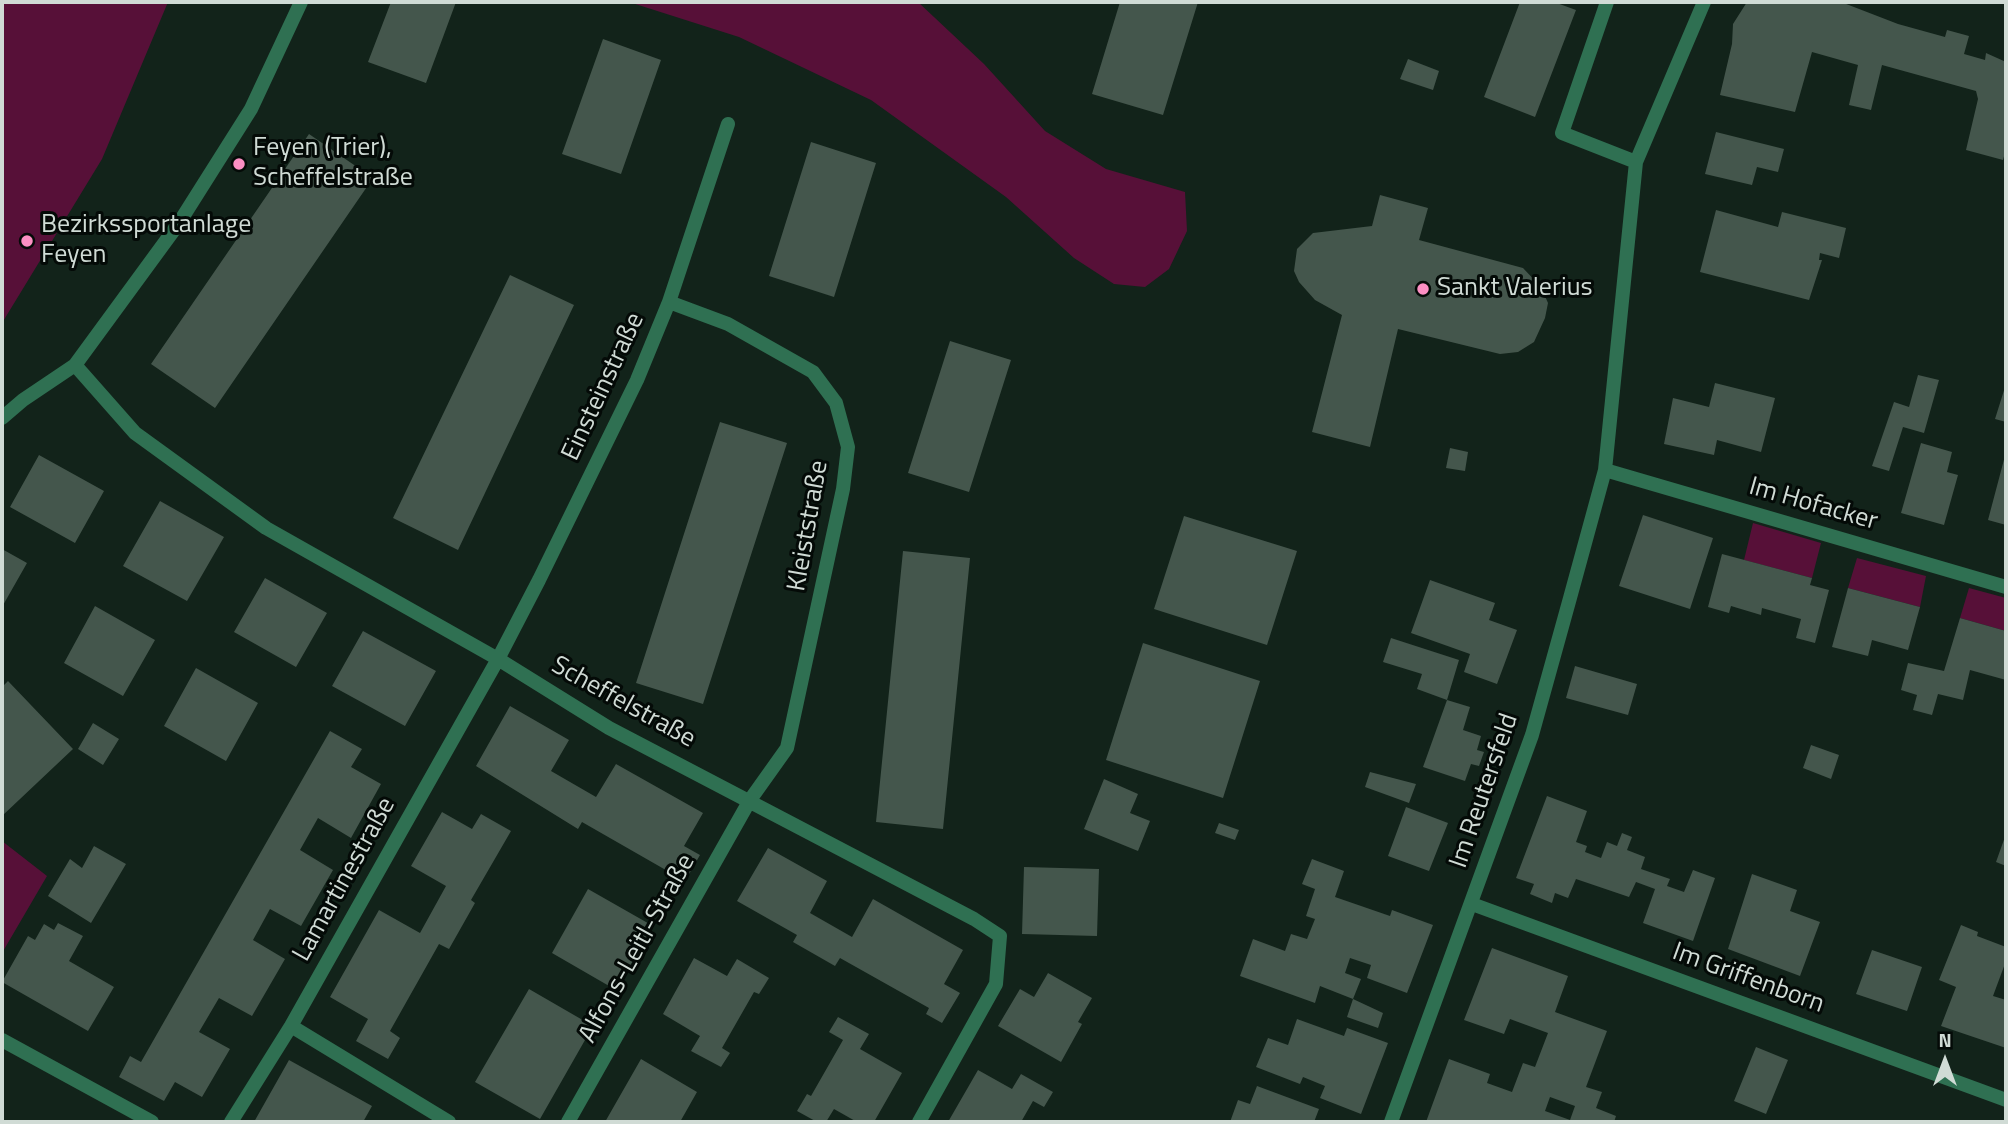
<!DOCTYPE html>
<meta charset="utf-8">
<style>
body{margin:0}
#map{position:relative;width:2008px;height:1124px;overflow:hidden;background:#12231a;font-family:"Titillium Web",sans-serif}
canvas{display:block}
.frame{position:absolute;inset:0;border:4px solid #d0dbd5;pointer-events:none}
.north{position:absolute;left:1910px;top:1026px;width:70px;height:70px;-webkit-text-stroke:5px #040a07;paint-order:stroke;rotate:0deg;font-size:19px;font-weight:700;line-height:28px;text-align:center;color:#d0dbd5}
.north::after{content:'';display:block;margin:auto;width:24px;height:32px;background:#d0dbd5;clip-path:polygon(50% 0,100% 100%,50% 72%,0 100%)}
</style>
<div id="map">
<canvas width="2008" height="1124"></canvas>
<div class="frame"></div>
<div class="north">N</div>
</div>
<script>
const ctx = document.querySelector('canvas').getContext('2d');
ctx.lineJoin = 'round';
function fill(path, color) {
  ctx.fillStyle = color;
  ctx.fill(path, 'evenodd');
}
function poly(rows) {
  const path = new Path2D();
  for (const r of rows) {
    path.moveTo(r[0], r[1]);
    for (let i = 2; i < r.length; i += 2) path.lineTo(r[i], r[i + 1]);
  }
  return path;
}
function trace(path, color, width, dash) {
  ctx.strokeStyle = color;
  ctx.lineWidth = width;
  ctx.lineCap = dash ? 'butt' : 'round';
  ctx.setLineDash(dash || []);
  ctx.stroke(path);
}
function write(font, color, halo, rows, align = 'center') {
  ctx.font = font + ' "Titillium Web",sans-serif';
  ctx.lineWidth = 6;
  ctx.setLineDash([]);
  ctx.textBaseline = 'middle';
  ctx.strokeStyle = halo;
  ctx.fillStyle = color;
  for (const [text, x, y, turn = 0] of rows) {
    ctx.save();
    ctx.translate(x, y);
    ctx.rotate((+turn || 0) * Math.PI / 180);
    ctx.textAlign = isNaN(turn) ? turn : align;
    if (halo) ctx.strokeText(text, 0, 0);
    ctx.fillText(text, 0, 0);
    ctx.restore();
  }
}
fill(poly([
 [2,2,168,2,102,159,2,323],
 [629,2,918,2,984,64,1045,131,1106,169,1185,192,1187,231,1169,269,1145,287,1114,284,1074,258,1006,197,871,100,739,37],
 [1753,523,1821,543,1812,578,1744,560],
 [1857,558,1926,576,1920,607,1848,588],
 [1969,588,2006,598,2006,631,1960,618],
 [2,841,47,876,2,953]
]), '#571038');
fill(poly([
 [391,2,456,2,426,83,368,62],
 [1120,2,1198,2,1163,115,1092,94],
 [1520,2,1554,2,1576,10,1535,117,1484,97],
 [1747,2,1841,2,1898,24,1945,37,1947,30,1969,36,1964,54,1985,60,1986,53,2006,62,2006,149,2003,160,1966,150,1978,99,1976,91,1882,65,1871,110,1849,105,1858,65,1812,52,1795,112,1720,95,1732,44,1733,24],
 [603,39,661,60,621,174,562,154],
 [1408,59,1439,71,1433,90,1400,79],
 [1716,132,1784,149,1778,172,1757,167,1752,185,1705,174],
 [309,134,373,178,215,408,151,364],
 [811,142,876,163,834,297,769,276],
 [1380,195,1428,208,1419,240,1523,268,1541,287,1548,303,1545,318,1534,342,1518,352,1500,354,1398,329,1370,447,1312,432,1342,315,1315,300,1299,282,1294,271,1297,249,1313,233,1372,226],
 [1716,210,1778,227,1782,212,1846,228,1839,258,1820,253,1819,260,1822,260,1809,300,1700,272],
 [510,275,574,305,458,550,393,518],
 [950,341,1011,360,969,492,908,473],
 [1918,375,1939,380,1924,433,1903,427,1889,471,1872,466,1894,402,1909,407],
 [1715,383,1775,398,1761,452,1717,440,1714,455,1664,444,1673,398,1709,407],
 [2006,384,2006,422,1995,419],
 [720,422,787,443,703,704,636,683],
 [1921,443,1952,452,1947,472,1958,475,1944,525,1901,513],
 [1450,448,1468,452,1465,471,1446,468],
 [2006,452,2006,525,1988,520],
 [39,455,104,491,75,543,10,507],
 [160,501,224,537,187,601,123,566],
 [1643,515,1713,538,1690,609,1619,586],
 [1184,516,1297,551,1267,645,1154,609],
 [2,549,27,563,2,607],
 [903,551,970,558,943,829,876,822],
 [1722,554,1812,578,1810,585,1829,590,1815,643,1796,638,1801,619,1762,608,1761,615,1731,606,1729,613,1708,607],
 [265,578,327,613,296,667,234,632],
 [1430,580,1495,603,1489,620,1517,630,1497,684,1464,672,1470,654,1411,633],
 [1848,588,1920,607,1908,650,1872,640,1868,656,1832,647],
 [95,606,155,640,123,696,64,663],
 [1960,618,2006,631,2006,680,1970,670,1963,700,1938,694,1932,715,1913,710,1917,695,1901,690,1908,663,1944,671],
 [363,631,436,671,405,726,332,686],
 [1391,638,1459,660,1447,700,1470,707,1463,730,1481,736,1477,750,1484,752,1479,766,1471,764,1465,781,1423,767,1447,700,1417,689,1422,674,1383,662],
 [1143,643,1260,681,1223,798,1106,760],
 [1575,666,1637,684,1628,715,1566,698],
 [196,668,258,703,226,761,164,726],
 [8,681,73,749,2,816,2,687],
 [510,706,569,740,551,771,596,797,616,764,703,813,684,846,700,855,685,881,582,822,578,829,476,766],
 [93,723,119,739,103,765,78,749],
 [330,731,362,749,351,767,381,784,351,838,318,818,300,850,333,870,301,926,270,909,253,940,285,959,252,1016,219,998,199,1032,230,1049,202,1097,175,1082,164,1101,119,1077,130,1056,141,1062],
 [1811,745,1839,755,1831,779,1803,768],
 [1370,772,1416,784,1409,803,1365,787],
 [1104,779,1138,794,1130,813,1150,821,1138,851,1084,829],
 [1547,796,1587,811,1576,842,1587,846,1585,852,1601,858,1607,842,1617,846,1622,833,1632,837,1627,850,1645,857,1641,869,1670,879,1667,886,1684,892,1693,870,1715,878,1693,941,1643,923,1655,889,1636,882,1629,897,1576,879,1568,898,1555,893,1552,903,1530,894,1534,884,1516,878],
 [1406,807,1448,823,1429,871,1388,856],
 [442,812,472,829,481,814,511,831,471,900,475,903,449,949,439,944,390,1031,400,1038,388,1059,356,1041,368,1019,330,997,379,910,420,933,446,886,411,866],
 [1219,823,1239,830,1235,840,1215,833],
 [2006,834,2006,866,1996,862],
 [94,846,126,864,91,923,48,896,70,859,82,868],
 [768,848,827,881,810,913,852,937,873,899,963,950,944,984,960,993,942,1023,926,1014,929,1008,840,958,835,966,793,942,797,935,737,901],
 [1312,859,1344,871,1335,897,1390,916,1392,910,1433,925,1407,993,1367,978,1371,965,1350,958,1345,973,1361,979,1353,999,1320,986,1315,1003,1240,976,1253,939,1285,951,1291,934,1307,939,1315,919,1306,916,1315,889,1302,884],
 [1024,867,1099,869,1097,936,1022,934],
 [1752,874,1797,890,1790,911,1820,922,1800,976,1728,949],
 [588,889,653,926,616,990,552,953],
 [58,923,83,936,69,961,114,987,88,1031,2,982,28,936,35,940,44,924,54,930],
 [1961,925,1978,932,1977,936,2006,947,2006,961,1993,996,2006,1000,2006,1048,1941,1026,1956,987,1939,980],
 [1492,948,1568,976,1555,1012,1607,1031,1586,1087,1602,1092,1596,1108,1616,1116,1614,1122,1426,1122,1449,1059,1490,1074,1487,1083,1512,1092,1523,1063,1535,1067,1548,1033,1510,1019,1504,1034,1464,1020],
 [1550,1097,1575,1106,1570,1120,1545,1111],
 [1872,950,1922,967,1907,1011,1856,994],
 [694,958,727,976,737,959,769,978,759,994,754,992,722,1048,730,1053,721,1067,691,1051,700,1036,663,1014],
 [1048,973,1092,998,1078,1022,1082,1024,1061,1062,998,1026,1020,989,1034,997],
 [529,989,593,1026,540,1119,475,1082],
 [1353,999,1383,1013,1378,1028,1347,1017],
 [838,1017,869,1034,860,1049,902,1073,874,1122,857,1122,834,1109,826,1122,817,1122,797,1111,807,1094,811,1096,843,1040,829,1032],
 [1297,1019,1344,1036,1347,1028,1388,1043,1361,1114,1320,1098,1325,1086,1303,1077,1300,1084,1256,1067,1268,1038,1288,1045],
 [1756,1047,1788,1060,1766,1114,1734,1101],
 [641,1059,697,1092,680,1122,605,1122],
 [289,1060,372,1106,363,1122,254,1122],
 [978,1070,1012,1089,1021,1074,1053,1092,1044,1107,1033,1101,1021,1122,948,1122],
 [1257,1086,1319,1109,1314,1122,1230,1122,1238,1100,1250,1104]
]), '#44564c');
trace(poly([
 [1607,2,1562,133,1636,162],
 [75,365,135,433,266,528,498,659,609,728,974,919,1000,936,996,984,919,1122],
 [2,418,23,400,75,365,179,223,251,109,301,2],
 [1605,470,2006,587],
 [1472,904,2006,1100],
 [291,1026,449,1122],
 [231,1122,291,1026,498,659,539,580,637,380,669,302,728,124],
 [568,1122,750,800,787,748,843,489,848,447,836,403,813,372,728,324,669,302],
 [1391,1122,1532,735,1570,598,1605,470,1636,162,1704,2]
]), '#2f7052', 14);
trace(poly([
 [2,1040,152,1122]
]), '#2f7052', 14);
for (const [x, y, r, color] of [
 [239,164,7,"#fc8fc3"],
 [27,241,7,"#fc8fc3"],
 [1423,289,7,"#fc8fc3"]
]) {
  const dot = new Path2D();
  dot.arc(x, y, r, 0, 2 * Math.PI);
  ctx.fillStyle = color;
  ctx.fill(dot);
  trace(dot, '#040a07', 2.5);
}
write('26px', '#d0dbd5', '#040a07', [
 ["Feyen (Trier),",253,149],
 ["Scheffelstraße",253,179],
 ["Bezirkssportanlage",41,226],
 ["Feyen",41,256],
 ["Sankt Valerius",1437,289]
], 'left');
write('26px', '#d0dbd5', '#040a07', [
 ["Einsteinstraße",604,387,-65],
 ["Im Hofacker",1813,505,16],
 ["Kleiststraße",809,526,-80],
 ["Scheffelstraße",623,703,29],
 ["Im Reutersfeld",1485,791,-71],
 ["Lamartinestraße",345,880,-61],
 ["Alfons-Leitl-Straße",638,949,-61],
 ["Im Griffenborn",1748,979,20]
]);
</script>
